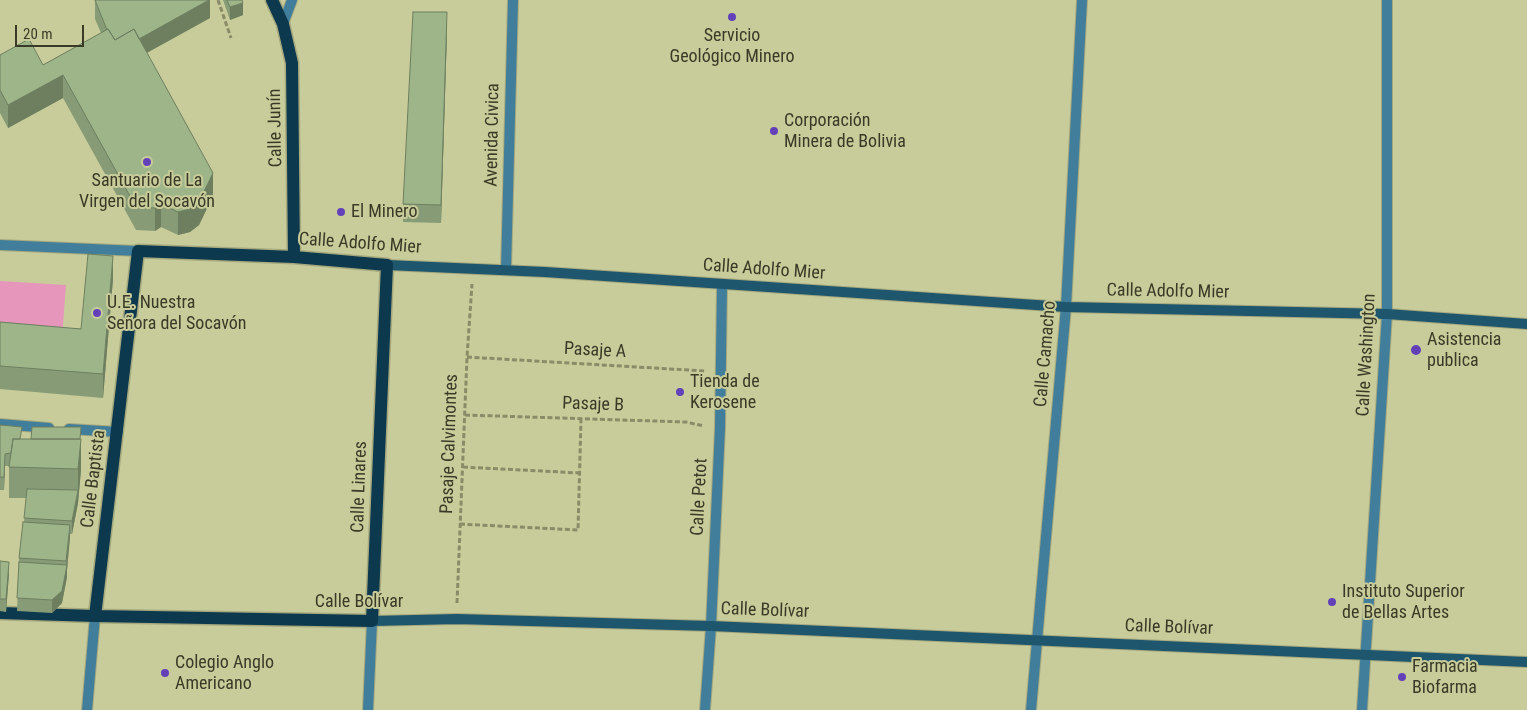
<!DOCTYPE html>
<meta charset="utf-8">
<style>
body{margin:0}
#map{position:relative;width:1527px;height:710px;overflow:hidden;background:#c8cc9a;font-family:"Roboto Condensed",sans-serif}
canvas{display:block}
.scale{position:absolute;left:15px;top:25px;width:69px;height:22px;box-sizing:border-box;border:2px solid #3a3b27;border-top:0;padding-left:6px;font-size:15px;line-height:18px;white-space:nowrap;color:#3a3b27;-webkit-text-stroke:4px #c8cc9a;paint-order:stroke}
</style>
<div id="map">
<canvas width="1527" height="710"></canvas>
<div class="scale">20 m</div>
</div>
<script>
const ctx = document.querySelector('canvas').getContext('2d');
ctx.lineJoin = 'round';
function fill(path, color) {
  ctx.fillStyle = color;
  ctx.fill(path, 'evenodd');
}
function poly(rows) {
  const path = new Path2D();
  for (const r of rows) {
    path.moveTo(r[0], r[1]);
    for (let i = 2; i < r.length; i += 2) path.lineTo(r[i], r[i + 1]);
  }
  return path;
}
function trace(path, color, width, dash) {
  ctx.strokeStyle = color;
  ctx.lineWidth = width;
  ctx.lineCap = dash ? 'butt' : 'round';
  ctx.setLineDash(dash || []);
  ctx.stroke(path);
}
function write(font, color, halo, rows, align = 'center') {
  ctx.font = font + ' "Roboto Condensed",sans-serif';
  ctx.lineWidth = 4;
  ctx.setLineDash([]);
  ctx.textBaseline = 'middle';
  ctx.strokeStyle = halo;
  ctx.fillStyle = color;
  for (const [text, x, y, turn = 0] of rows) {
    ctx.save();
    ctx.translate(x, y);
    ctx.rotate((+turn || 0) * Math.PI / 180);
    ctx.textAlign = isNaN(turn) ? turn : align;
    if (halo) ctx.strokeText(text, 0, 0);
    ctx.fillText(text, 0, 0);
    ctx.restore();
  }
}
fill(poly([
 [0,281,66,285,62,338,0,333]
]), '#e696bb');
const lane = poly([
 [0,424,49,428],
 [69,429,118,432]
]);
const street = poly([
 [283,24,292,0],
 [0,245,138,251],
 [506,270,513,0],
 [87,710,95,616],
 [368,710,372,621],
 [705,710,711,626,720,428,722,285],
 [1031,710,1066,307,1082,0],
 [1362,710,1387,314,1387,0]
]);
const secondary = poly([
 [387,265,545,272,1066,307,1387,314,1527,324],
 [372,621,457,619,711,626,1527,662]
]);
const primary = poly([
 [272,0,283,24,292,63,294,257],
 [0,613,95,616,372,621,387,265,294,257,138,251,95,616]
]);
trace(lane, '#a6a97e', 12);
trace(street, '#a6a97e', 12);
trace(secondary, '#a6a97e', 12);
trace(primary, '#a6a97e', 15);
trace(poly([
 [218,0,231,38],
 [467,357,705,371],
 [465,415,686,422,704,426],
 [463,467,580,473],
 [460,524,578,530,581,419],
 [457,603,467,357,472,284]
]), '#898c67', 3, [5, 2.5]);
trace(lane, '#417e9b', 10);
trace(street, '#417e9b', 10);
trace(secondary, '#1e566e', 10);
trace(primary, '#0c394d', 12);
fill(poly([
 [95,0,210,0,210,18,147,53,213,196,199,225,190,232,178,235,161,227,155,231,136,230,63,98,8,128,0,113,0,55,43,65,101,33,95,19],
 [223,0,242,0,243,15,230,20],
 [447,31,441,223,403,222,403,204],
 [113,279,103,398,0,389,0,322,81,329],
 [0,425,22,439,81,439,81,470,78,503,72,534,70,534,67,570,67,577,62,603,52,613,17,611,19,558,24,522,26,498,9,498,9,466,5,466,4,490,0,490],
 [0,561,9,574,6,612,0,611]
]), '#879c76');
fill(poly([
 [209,0,210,0,210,18,137,58,137,40],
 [243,3,243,15,230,20,230,7],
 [447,12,447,31,441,223,441,205],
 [63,75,63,98,8,128,8,105],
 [213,173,213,196,199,225,190,232,178,235,178,212],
 [161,204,161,227,155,231,155,208],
 [113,256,113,279,103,398,103,374],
 [81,439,81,470,78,503,72,534,72,521,78,491,78,469],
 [5,454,5,466,4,490,4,477],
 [70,525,70,538,67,570,67,577,62,603,52,613,52,600,66,567],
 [9,562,9,574,6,612,6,599]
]), '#6e7f60');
const building = poly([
 [95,0,209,0,139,39,134,29,115,40,108,29,107,30,95,0],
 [227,0,242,0,243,3,230,7,227,0],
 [413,12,447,12,441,205,403,204,413,12],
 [108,29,115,40,134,29,213,173,199,202,190,209,178,212,161,204,155,208,136,207,63,75,8,105,0,90,0,55,29,39,43,65,108,29],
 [88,254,113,256,103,374,0,366,0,322,81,329,88,254],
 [0,425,22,427,20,439,13,439,11,453,5,454,4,477,0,477,0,425],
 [32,427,81,427,80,439,31,439,32,427],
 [13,439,81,439,78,469,9,467,13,439],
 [27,489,78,490,72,521,24,518,27,489],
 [23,522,70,525,66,561,19,558,23,522],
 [0,561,9,562,6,599,0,599,0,561],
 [19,562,67,565,62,591,52,600,17,598,19,562]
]);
fill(building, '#9db589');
trace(building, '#6e7f60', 1);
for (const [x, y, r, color] of [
 [732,17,5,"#6240b8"],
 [774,131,5,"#6240b8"],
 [147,162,5,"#6240b8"],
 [341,212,5,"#6240b8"],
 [97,313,5,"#6240b8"],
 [1416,350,6,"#6240b8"],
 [680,392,5,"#6240b8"],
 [1332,602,5,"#6240b8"],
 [165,673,5,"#6240b8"],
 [1402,677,5,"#6240b8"]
]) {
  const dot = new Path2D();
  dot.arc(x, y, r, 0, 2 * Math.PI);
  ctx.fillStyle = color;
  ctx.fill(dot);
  trace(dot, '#c8cc9a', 2);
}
write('18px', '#3a3b27', '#c8cc9a', [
 ["Servicio",732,36,"center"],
 ["Geológico Minero",732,57,"center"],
 ["Corporación",784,121],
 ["Minera de Bolivia",784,142],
 ["Santuario de La",147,181,"center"],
 ["Virgen del Socavón",147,202,"center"],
 ["El Minero",351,212],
 ["U.E. Nuestra",107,303],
 ["Señora del Socavón",107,324],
 ["Asistencia",1427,340],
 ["publica",1427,361],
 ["Tienda de",690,382],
 ["Kerosene",690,403],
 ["Instituto Superior",1342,592],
 ["de Bellas Artes",1342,613],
 ["Colegio Anglo",175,663],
 ["Americano",175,684],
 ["Farmacia",1412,667],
 ["Biofarma",1412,688]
], 'left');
write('18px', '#3a3b27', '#c8cc9a', [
 ["Calle Junín",276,128,-91],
 ["Avenida Civica",493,135,-89],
 ["Calle Adolfo Mier",360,244,4],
 ["Calle Adolfo Mier",764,270,4],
 ["Calle Adolfo Mier",1168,292,1],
 ["Pasaje A",595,351,3],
 ["Calle Camacho",1046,354,-85],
 ["Calle Washington",1367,355,-87],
 ["Pasaje B",593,405,2],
 ["Pasaje Calvimontes",450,444,-88],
 ["Calle Baptista",94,479,-83],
 ["Calle Linares",360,487,-88],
 ["Calle Petot",700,497,-87],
 ["Calle Bolívar",359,602],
 ["Calle Bolívar",765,611,2],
 ["Calle Bolívar",1169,628,2]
]);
</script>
